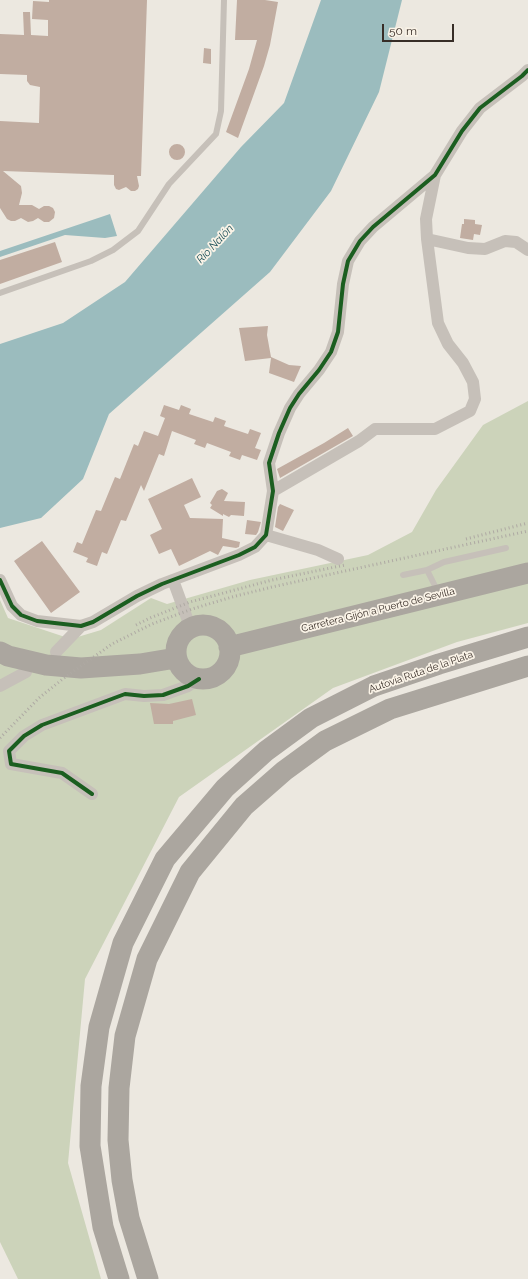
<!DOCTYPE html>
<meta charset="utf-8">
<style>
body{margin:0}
#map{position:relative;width:528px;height:1279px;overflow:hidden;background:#ece8e0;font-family:Raleway,sans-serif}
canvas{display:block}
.scale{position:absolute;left:382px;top:24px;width:72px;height:18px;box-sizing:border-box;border:2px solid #372d27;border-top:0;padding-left:5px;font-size:12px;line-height:14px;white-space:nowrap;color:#372d27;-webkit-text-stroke:3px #faf3e7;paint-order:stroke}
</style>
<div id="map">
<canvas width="528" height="1279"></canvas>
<div class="scale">50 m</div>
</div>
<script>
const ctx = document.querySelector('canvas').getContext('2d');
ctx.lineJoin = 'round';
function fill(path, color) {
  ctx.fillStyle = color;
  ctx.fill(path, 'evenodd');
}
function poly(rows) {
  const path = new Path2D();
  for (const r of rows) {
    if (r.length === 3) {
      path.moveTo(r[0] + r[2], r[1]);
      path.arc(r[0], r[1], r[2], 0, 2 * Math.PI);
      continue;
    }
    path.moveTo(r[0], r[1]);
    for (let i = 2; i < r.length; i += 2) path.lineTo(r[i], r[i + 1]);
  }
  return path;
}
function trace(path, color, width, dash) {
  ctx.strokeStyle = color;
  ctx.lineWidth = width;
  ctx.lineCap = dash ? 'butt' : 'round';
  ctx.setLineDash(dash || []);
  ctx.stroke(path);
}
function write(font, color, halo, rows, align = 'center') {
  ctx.font = font + ' Raleway,sans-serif';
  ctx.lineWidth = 3.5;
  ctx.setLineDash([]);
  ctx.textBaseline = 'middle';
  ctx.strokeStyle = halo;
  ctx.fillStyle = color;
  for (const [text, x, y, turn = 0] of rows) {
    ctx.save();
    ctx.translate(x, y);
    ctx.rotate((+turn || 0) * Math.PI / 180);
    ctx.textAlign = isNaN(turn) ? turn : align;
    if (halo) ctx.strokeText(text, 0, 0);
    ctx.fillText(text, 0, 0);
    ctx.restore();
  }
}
fill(poly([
 [528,401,528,623,457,642,333,688,179,797,85,979,68,1163,101,1279,18,1279,0,1242,0,600,8,618,71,639,101,630,151,598,167,604,250,580,368,555,412,532,436,490,483,425]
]), '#ccd3ba');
fill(poly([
 [321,0,402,0,379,92,331,191,270,272,109,414,83,479,41,518,0,528,0,344,63,323,125,282,241,147,284,103],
 [110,214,117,236,105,238,65,235,0,257,0,251]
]), '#9bbcbe');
fill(poly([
 [49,0,147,0,141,176,137,176,139,186,138,189,135,191,131,191,126,187,119,190,116,189,114,185,114,175,3,171,21,186,22,193,19,205,32,205,39,209,44,206,49,206,53,208,55,212,54,218,49,222,44,222,38,218,33,221,28,222,21,218,15,221,11,221,7,219,0,208,0,121,39,123,40,87,30,85,27,81,27,75,0,74,0,34,24,35,23,12,30,12,31,35,48,36,48,20,32,19,33,1,49,2],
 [237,0,265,0,278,2,270,45,264,66,238,138,226,132,249,69,257,40,235,40],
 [204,48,211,49,211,64,203,63],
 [177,152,8],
 [464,219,475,220,475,224,482,225,480,235,474,234,473,240,460,238,462,224,464,224],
 [55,242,62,262,0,284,0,260],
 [268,326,267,335,271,357,289,365,301,366,294,382,269,373,271,358,245,361,239,328],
 [164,405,179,410,181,405,191,409,189,414,213,422,215,417,226,421,224,426,248,434,250,429,261,433,255,448,261,450,257,460,242,455,240,460,229,456,231,452,207,443,205,448,194,444,196,440,172,431,164,456,159,454,144,491,141,485,126,521,121,520,107,554,102,552,97,566,86,562,88,558,73,552,77,542,82,544,96,510,101,511,115,477,120,479,134,444,138,446,144,431,158,436,165,418,160,416],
 [348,428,353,436,280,478,277,469,324,443],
 [192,478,201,497,184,505,190,518,223,519,222,538,240,542,239,547,236,548,223,546,218,555,210,551,179,566,171,549,159,554,150,535,162,529,148,499],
 [222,489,228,493,224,501,245,502,244,516,231,515,229,517,223,514,223,516,210,508,212,505,210,503,217,491],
 [280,504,294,510,283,531,275,527,278,507],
 [247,520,261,522,258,532,256,535,245,534],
 [42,541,80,592,51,613,14,561],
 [192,699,196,715,173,721,173,724,154,724,150,703,169,704]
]), '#c1ada1');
trace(poly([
 [0,293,91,261,113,250,138,231,169,184,216,134,221,111,224,0],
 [427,570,444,562,506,548],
 [403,575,427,570,438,592]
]), '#c6c0b9', 6);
trace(poly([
 [427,239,468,248,485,249,505,241,516,242,528,250],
 [273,491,359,441,375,429,435,429,470,411,475,399,473,382,463,363,448,344,438,323,427,239,426,219,435,175],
 [266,535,318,550,338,559],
 [0,580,12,606,21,615,37,621,81,626,93,622,137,596,162,584,239,555,255,547,266,535,273,491,269,463,279,433,290,408,299,394,319,370,331,352,338,332,343,284,348,261,360,241,373,227,435,175,462,131,480,108,522,76,528,70],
 [173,580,191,629],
 [56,652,81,626],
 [0,686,26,672],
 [92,794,62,773,11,764,9,751,24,736,42,725,125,694,144,696,163,695,188,686,199,679]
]), '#c6c0b9', 12);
trace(poly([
 [203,652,27],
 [229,647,528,573],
 [0,652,8,656,46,665,81,668,140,664,176,658],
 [119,1279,103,1227,90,1146,91,1086,99,1027,123,943,165,859,225,788,266,751,311,718,374,686,439,664,528,637],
 [148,1279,129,1218,122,1180,118,1140,119,1088,125,1036,147,959,190,872,244,806,284,771,325,741,390,709,528,666]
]), '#aba69f', 21);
trace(poly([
 [466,539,528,523],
 [136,625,150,618,190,602,272,580,345,565],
 [0,738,39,698,64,678,112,644,152,624,192,609,232,597,272,587,528,531]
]), '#aea9a3', 3, [1, 3]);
trace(poly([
 [0,580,12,606,21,615,37,621,81,626,93,622,137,596,162,584,239,555,255,547,266,535,273,491,269,463,279,433,290,408,299,394,319,370,331,352,338,332,343,284,348,261,360,241,373,227,435,175,462,131,480,108,522,76,528,70],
 [92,794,62,773,11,764,9,751,24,736,42,725,125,694,144,696,163,695,188,686,199,679]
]), '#1b5e20', 4);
write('10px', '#372d27', '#faf3e7', [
 ["Carretera Gijón a Puerto de Sevilla",378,610,-14],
 ["Autovía Ruta de la Plata",421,672,-19]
]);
write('italic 11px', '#1b5059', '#faf3e7', [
 ["Río Nalón",215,244,-47]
]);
</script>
